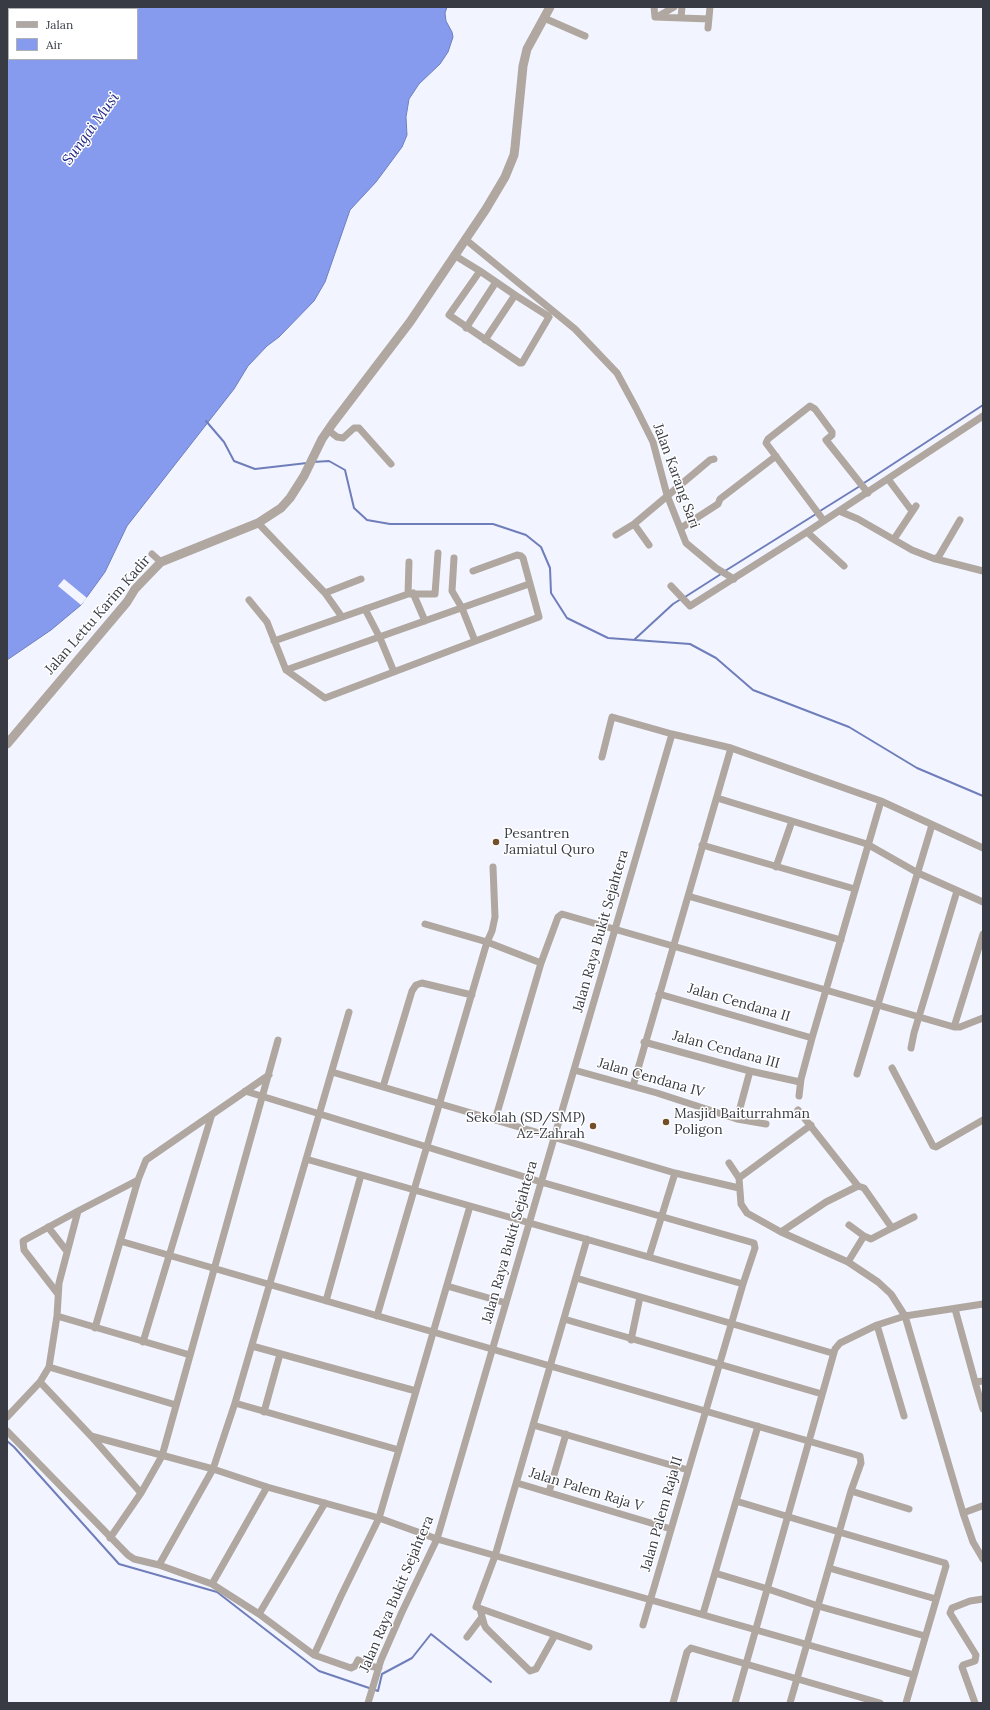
<!DOCTYPE html>
<style>
body{margin:0}
#map{position:relative;width:990px;height:1710px;overflow:hidden;background:#f2f5ff;font-family:Lora,serif}
canvas{display:block}
.frame{position:absolute;inset:0;border:8px solid #383b44;pointer-events:none}
.legend{position:absolute;left:8px;top:8px;width:130px;height:52px;box-sizing:border-box;background:#fff;border:1px solid #afb1b4;margin:0;padding:5px 7px;list-style:none;font-size:12px;color:#383b44}
.legend li{display:flex;align-items:center;gap:8px;height:20px}
.legend b{width:20px;border:1px solid #afb1b4}
</style>
<div id="map">
<canvas width="990" height="1710"></canvas>
<div class="frame"></div>
<ul class="legend">
<li><b style="height:5px;background:#b0a7a0"></b>Jalan</li>
<li><b style="height:11px;background:#869bed"></b>Air</li>
</ul>
</div>
<script>
const ctx = document.querySelector('canvas').getContext('2d');
ctx.lineJoin = 'round';
function fill(path, color) {
  ctx.fillStyle = color;
  ctx.fill(path, 'evenodd');
}
function poly(rows) {
  const path = new Path2D();
  for (const r of rows) {
    path.moveTo(r[0], r[1]);
    for (let i = 2; i < r.length; i += 2) path.lineTo(r[i], r[i + 1]);
  }
  return path;
}
function trace(path, color, width, dash) {
  ctx.strokeStyle = color;
  ctx.lineWidth = width;
  ctx.lineCap = dash ? 'butt' : 'round';
  ctx.setLineDash(dash || []);
  ctx.stroke(path);
}
function write(font, color, halo, rows, align = 'center') {
  ctx.font = font + ' Lora,serif';
  ctx.lineWidth = 3;
  ctx.setLineDash([]);
  ctx.textBaseline = 'middle';
  ctx.strokeStyle = halo;
  ctx.fillStyle = color;
  for (const [text, x, y, turn = 0] of rows) {
    ctx.save();
    ctx.translate(x, y);
    ctx.rotate((+turn || 0) * Math.PI / 180);
    ctx.textAlign = isNaN(turn) ? turn : align;
    if (halo) ctx.strokeText(text, 0, 0);
    ctx.fillText(text, 0, 0);
    ctx.restore();
  }
}
const water = poly([
 [7,7,447,7,445,13,446,21,452,32,453,37,448,52,440,64,419,84,409,99,406,117,407,135,402,147,376,182,350,210,325,282,314,301,279,337,267,346,248,366,234,389,127,526,105,572,81,605,51,630,7,660,7,7],
 [9,9,137,9,137,59,9,59,9,9]
]);
fill(water, '#869bed');
trace(water, '#6f7eba', 1);
fill(poly([
 [64,579,87,598,81,605,58,586]
]), '#f2f5ff');
trace(poly([
 [206,421,224,442,234,461,255,469,307,463],
 [313,462,329,461,345,470,354,508,367,520,390,524,493,524,526,535,541,547,550,568,551,593,567,618,608,638,690,644,716,658,753,690,849,727,917,768,983,796],
 [864,483,983,405],
 [820,511,860,486],
 [725,571,816,514],
 [685,597,721,574],
 [635,639,673,604,681,599],
 [7,1441,14,1447,119,1564,217,1592,319,1671,378,1691,382,1674,412,1658,431,1634,491,1682]
]), '#6f7eba', 2);
trace(poly([
 [654,7,655,17],
 [655,17,709,19],
 [657,17,674,7],
 [544,18,585,36],
 [681,18,682,7],
 [708,28,710,7],
 [465,239,575,329,617,373,636,408,653,442,667,495,686,543,716,568,734,579],
 [454,255,480,271,515,295,548,316,549,317,522,363,520,363,449,315,480,271],
 [466,328,496,282],
 [485,340,515,295],
 [328,430,337,437,343,438,354,428,359,428,391,464],
 [888,479,912,511],
 [839,511,858,519,912,550,935,559,939,556,960,520],
 [824,521,766,443,768,439,810,406,815,409,832,432,832,435,826,440,868,493],
 [258,523,325,593,342,617],
 [634,524,649,545],
 [681,528,718,504,720,499,776,456],
 [807,532,844,566],
 [616,535,634,524,710,460,714,459],
 [894,539,916,506],
 [152,554,161,562],
 [454,558,452,591,462,608,475,641],
 [936,559,983,571],
 [671,586,690,606,807,532,983,416],
 [325,593,361,579],
 [413,593,425,621],
 [408,594,409,562],
 [249,600,267,622,286,670,325,698,539,617,523,558,521,556,517,555,473,571],
 [365,609,380,638,394,672],
 [274,641,408,594,435,594,438,553],
 [286,670,529,584],
 [602,757,612,717,672,734,731,748,881,801,983,848],
 [717,798,867,844,918,873,983,902],
 [702,845,855,889],
 [776,867,792,821],
 [688,896,841,940],
 [425,924,487,942,541,963],
 [659,994,812,1038],
 [954,1027,983,934],
 [644,1042,750,1071,800,1082],
 [911,1048,914,1033,957,891],
 [892,1068,933,1146,936,1147,983,1120],
 [574,1070,657,1093,737,1119,766,1124],
 [332,1072,675,1173,739,1188],
 [857,1074,932,825],
 [633,1086,731,748],
 [383,1087,412,991,416,985,422,983,472,995],
 [245,1091,541,1182,754,1243,755,1248,743,1284,643,1625],
 [799,1096,801,1079,812,1038,881,801],
 [798,1110,858,1186,864,1188,892,1228,914,1217],
 [737,1119,750,1071],
 [495,1120,541,963,558,917,562,914,954,1027,960,1027,983,1018],
 [306,1159,743,1284],
 [729,1163,739,1178,741,1204,747,1213,781,1232,848,1262,878,1282,891,1294,905,1316,963,1513,982,1506],
 [739,1178,811,1125],
 [78,1211,59,1283,57,1316,49,1367,40,1382,91,1436,141,1493],
 [849,1225,864,1236,871,1239,892,1228],
 [48,1227,66,1250],
 [781,1232,826,1202,858,1186],
 [587,1239,495,1556,476,1607,589,1647],
 [120,1241,860,1456,861,1463,851,1491,790,1703],
 [649,1257,675,1173],
 [848,1262,864,1236],
 [576,1278,832,1353],
 [447,1286,506,1303],
 [58,1294,24,1250,23,1241,78,1211,138,1180],
 [326,1301,361,1175],
 [955,1309,974,1378,975,1382,983,1381],
 [57,1316,190,1355],
 [377,1316,487,942,492,931,495,917,493,867],
 [564,1319,822,1394],
 [877,1325,904,1416],
 [95,1328,138,1180,146,1160,269,1075],
 [631,1340,640,1297],
 [143,1342,212,1114],
 [252,1346,416,1391],
 [49,1367,176,1405],
 [975,1382,983,1409],
 [235,1403,399,1450],
 [264,1412,280,1354],
 [7,1417,40,1382],
 [533,1425,688,1470],
 [7,1431,128,1555,134,1559,159,1565,212,1584,259,1614,314,1655,351,1668,355,1666,358,1660,370,1666,379,1668],
 [91,1436,213,1469,267,1487,379,1518,437,1539,914,1675],
 [517,1483,671,1529],
 [851,1491,909,1509],
 [549,1492,566,1434],
 [736,1501,839,1532,945,1563,946,1566,906,1703],
 [963,1513,973,1542,983,1559],
 [110,1538,141,1493,162,1456,278,1040],
 [159,1565,213,1469,235,1403,349,1012],
 [829,1568,936,1599],
 [715,1573,768,1589,818,1606,925,1636],
 [212,1584,267,1487],
 [480,1609,484,1624,486,1628,530,1671,536,1669,555,1635],
 [259,1614,325,1503],
 [703,1614,758,1426],
 [467,1637,482,1617],
 [314,1655,341,1596,379,1518,470,1206],
 [368,1703,381,1660,402,1612,437,1539,672,734],
 [673,1703,687,1652,691,1648,880,1703],
 [735,1703,835,1349,840,1343,877,1325,905,1316,983,1304],
 [975,1703,962,1667,963,1665,975,1661,976,1655,950,1613,952,1608,970,1601,983,1599]
]), '#b0a7a0', 7);
trace(poly([
 [7,744,127,602,135,589,161,562,258,523,281,508,290,498,304,476,322,439,333,423,410,322,486,209,505,177,514,155,515,147,523,66,527,49,550,7]
]), '#b0a7a0', 9);
for (const [x, y, r, color] of [
 [496,842,4,"#74502a"],
 [666,1122,4,"#74502a"],
 [593,1126,4,"#74502a"]
]) {
  const dot = new Path2D();
  dot.arc(x, y, r, 0, 2 * Math.PI);
  ctx.fillStyle = color;
  ctx.fill(dot);
  trace(dot, '#fff', 1.5);
}
write('14px', '#383b44', '#fff', [
 ["Jalan Karang Sari",676,476,70],
 ["Jalan Lettu Karim Kadir",98,615,-49],
 ["Jalan Raya Bukit Sejahtera",601,931,-74],
 ["Jalan Cendana II",739,1003,16],
 ["Jalan Cendana III",726,1050,15],
 ["Jalan Cendana IV",651,1078,16],
 ["Jalan Raya Bukit Sejahtera",510,1242,-74],
 ["Jalan Palem Raja V",586,1490,17],
 ["Jalan Palem Raja II",662,1514,-74],
 ["Jalan Raya Bukit Sejahtera",397,1594,-67]
]);
write('14px', '#383b44', '#fff', [
 ["Pesantren",504,834],
 ["Jamiatul Quro",504,850],
 ["Masjid Baiturrahman",674,1114],
 ["Poligon",674,1130],
 ["Sekolah (SD/SMP)",585,1118,"right"],
 ["Az-Zahrah",585,1134,"right"]
], 'left');
write('italic 15px', '#212885', '#fff', [
 ["Sungai Musi",91,129,-54]
]);
</script>
